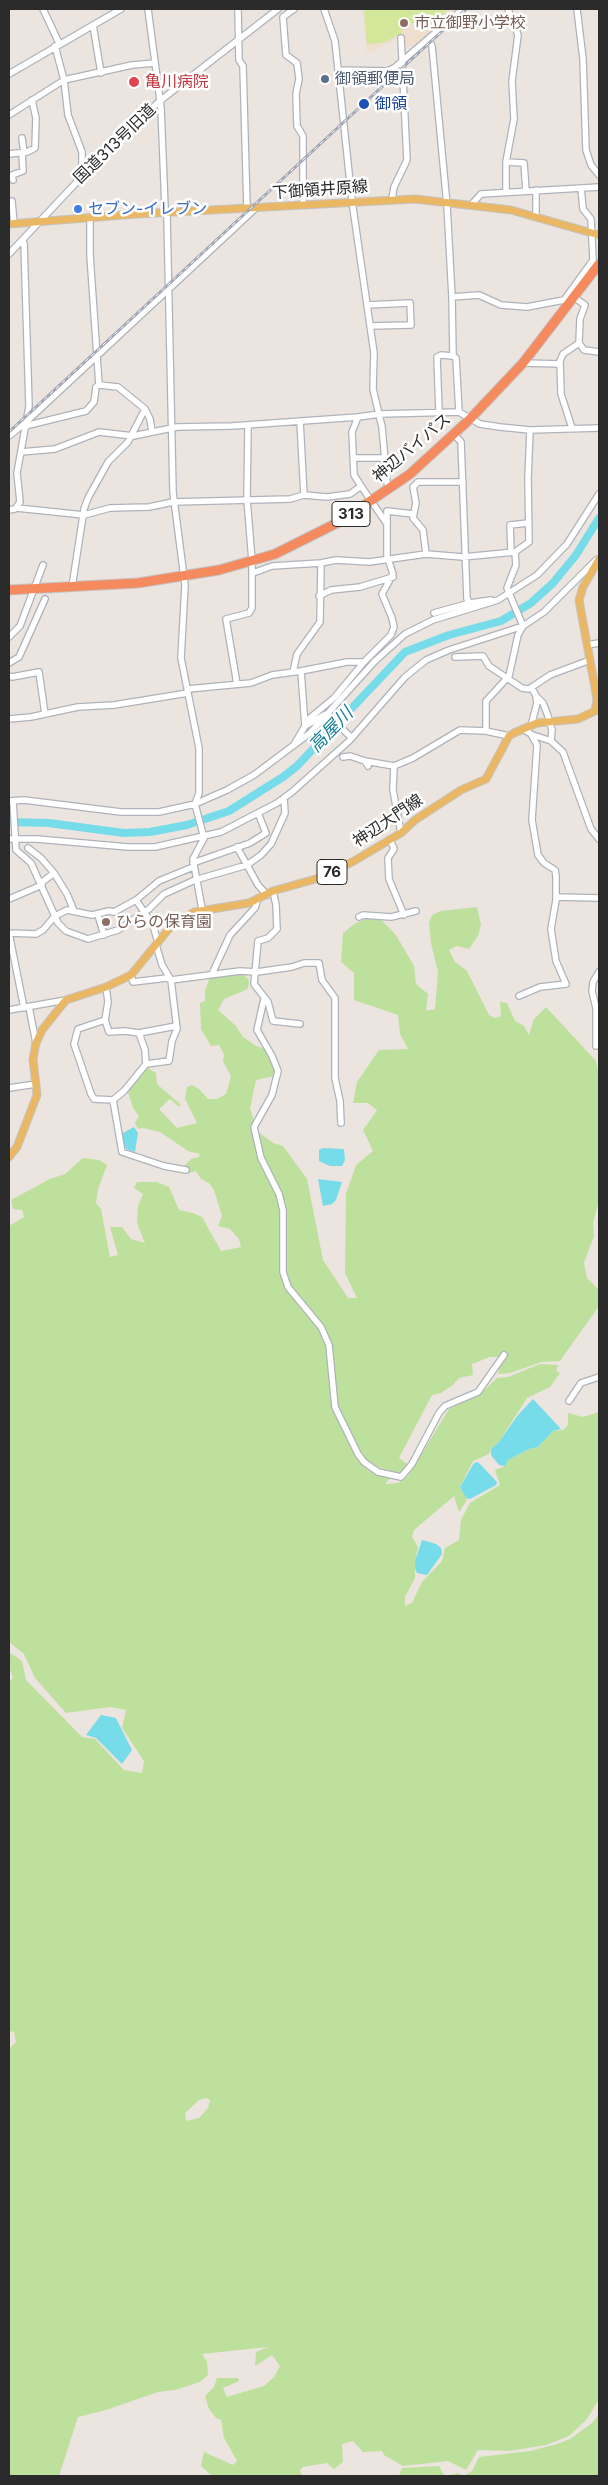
<!DOCTYPE html>
<meta charset="utf-8">
<style>
body{margin:0}
#map{position:relative;width:608px;height:2485px;overflow:hidden;background:#ece4de;font-family:Inter,sans-serif}
canvas{display:block}
.frame{position:absolute;inset:0;border:10px solid #2b2b2b;pointer-events:none}
</style>
<div id="map">
<canvas width="608" height="2485"></canvas>
<div class="frame"></div>
</div>
<script>
const ctx = document.querySelector('canvas').getContext('2d');
ctx.lineJoin = 'round';
function fill(path, color) {
  ctx.fillStyle = color;
  ctx.fill(path, 'evenodd');
}
function poly(rows) {
  const path = new Path2D();
  for (const r of rows) {
    path.moveTo(r[0], r[1]);
    for (let i = 2; i < r.length; i += 2) path.lineTo(r[i], r[i + 1]);
  }
  return path;
}
function trace(path, color, width, dash) {
  ctx.strokeStyle = color;
  ctx.lineWidth = width;
  ctx.lineCap = dash ? 'butt' : 'round';
  ctx.setLineDash(dash || []);
  ctx.stroke(path);
}
function write(font, color, halo, rows, align = 'center') {
  ctx.font = font + ' Inter,"Noto Sans JP",sans-serif';
  ctx.lineWidth = 5;
  ctx.setLineDash([]);
  ctx.textBaseline = 'middle';
  ctx.strokeStyle = halo;
  ctx.fillStyle = color;
  for (const [text, x, y, turn = 0] of rows) {
    ctx.save();
    ctx.translate(x, y);
    ctx.rotate((+turn || 0) * Math.PI / 180);
    ctx.textAlign = isNaN(turn) ? turn : align;
    if (halo) ctx.strokeText(text, 0, 0);
    ctx.fillText(text, 0, 0);
    ctx.restore();
  }
}
fill(poly([
 [362,9,460,9,419,47,399,47,398,38,374,51,367,52]
]), '#eddece');
fill(poly([
 [477,907,481,925,478,936,469,949,457,946,449,950,455,962,467,971,489,1015,495,1018,501,1016,500,1002,507,1003,515,1021,524,1026,529,1035,534,1019,546,1007,596,1061,599,1077,599,1200,593,1223,594,1236,584,1263,587,1278,599,1290,599,1306,560,1361,541,1362,510,1373,498,1374,502,1357,490,1357,472,1364,473,1375,459,1378,453,1385,441,1393,432,1395,399,1458,410,1466,400,1476,369,1463,367,1470,390,1478,385,1484,398,1483,408,1476,449,1409,479,1395,497,1378,508,1377,540,1364,558,1365,556,1371,560,1373,550,1387,527,1398,498,1443,491,1449,489,1454,473,1461,460,1487,467,1500,459,1512,454,1496,414,1530,412,1537,418,1547,415,1561,415,1578,405,1597,405,1606,412,1603,422,1582,442,1561,445,1548,459,1540,461,1520,470,1503,500,1485,495,1470,505,1466,508,1460,529,1449,538,1447,553,1431,563,1430,568,1425,568,1413,583,1417,599,1412,599,2399,587,2419,569,2436,546,2445,509,2451,478,2450,466,2470,448,2461,403,2466,384,2455,382,2451,363,2452,353,2441,342,2444,343,2462,334,2469,327,2463,303,2467,300,2470,302,2476,212,2476,201,2466,204,2452,233,2465,237,2461,224,2438,221,2420,216,2418,209,2409,205,2396,214,2387,217,2378,238,2378,239,2381,223,2388,227,2397,264,2386,274,2377,280,2366,272,2355,255,2366,256,2352,268,2347,202,2354,207,2362,208,2375,200,2382,175,2390,158,2392,106,2410,78,2417,59,2476,9,2476,9,2049,16,2042,14,2032,9,2031,9,1681,13,1678,9,1667,9,1652,22,1661,26,1680,82,1737,95,1739,124,1770,142,1773,144,1761,122,1728,126,1710,110,1707,66,1713,35,1678,24,1654,9,1642,9,1226,24,1217,22,1210,13,1209,11,1200,50,1179,65,1174,83,1158,99,1160,107,1165,98,1189,96,1203,101,1209,110,1257,118,1255,110,1227,122,1227,131,1239,145,1243,137,1223,138,1206,143,1194,134,1188,137,1182,156,1182,169,1187,179,1210,193,1213,202,1217,221,1251,241,1247,239,1239,230,1229,218,1226,222,1216,214,1190,209,1183,201,1179,196,1171,189,1173,183,1167,191,1159,199,1157,200,1154,188,1151,160,1132,143,1128,138,1129,135,1123,139,1116,133,1108,128,1092,146,1067,156,1073,157,1084,181,1105,179,1107,170,1099,159,1109,177,1128,197,1123,185,1099,187,1087,192,1085,199,1089,208,1099,217,1099,226,1094,231,1076,223,1061,224,1054,219,1045,211,1046,201,1029,200,1003,205,1001,205,991,210,977,240,972,249,980,248,989,224,999,218,1010,236,1026,243,1037,256,1046,267,1050,274,1063,274,1076,256,1080,250,1108,257,1131,273,1143,283,1146,307,1179,323,1260,348,1298,357,1298,345,1273,346,1194,356,1165,373,1151,363,1130,377,1110,368,1103,353,1103,357,1082,379,1050,408,1049,400,1034,398,1015,354,1000,354,973,341,962,343,933,354,924,368,918,381,920,396,935,414,966,416,984,428,994,426,1011,435,1009,438,972,431,943,429,923,432,915,441,911],
 [206,2098,210,2100,208,2108,199,2118,186,2121,185,2113,199,2100],
 [599,2414,599,2476,399,2476,402,2468,439,2466,444,2475,448,2476,458,2473,464,2476,472,2471,479,2457,530,2451,557,2444,570,2439,592,2423]
]), '#bee09d');
fill(poly([
 [364,9,447,9,440,21,401,24,401,34,382,43,367,44]
]), '#d2e79a');
fill(poly([
 [134,1127,138,1133,135,1152,126,1149,122,1138,123,1133],
 [323,1148,344,1149,345,1160,342,1166,330,1166,319,1161,319,1150],
 [318,1179,342,1182,336,1200,332,1204,323,1206],
 [533,1399,561,1429,553,1431,538,1447,529,1449,508,1460,505,1466,499,1465,491,1455,491,1449,498,1443,518,1415],
 [478,1462,497,1482,496,1485,470,1499,466,1498,460,1487,474,1463],
 [422,1540,436,1544,441,1548,442,1554,427,1575,417,1573,415,1568,415,1561],
 [101,1715,116,1718,132,1750,122,1764,96,1738,86,1735]
]), '#76dce9');
trace(poly([
 [9,822,49,823,124,833,150,832,187,825,229,811,283,777,297,766,405,652,449,635,501,621,531,603,553,583,576,555,599,518]
]), '#76dce9', 8);
const minor = poly([
 [43,9,59,43],
 [148,9,161,108,165,208,167,216,173,492,185,585,181,658,199,748,199,793,195,804,204,838,193,859,202,909],
 [238,9,239,60,243,66,247,208],
 [294,9,283,17,286,55,297,63,299,79,296,94,297,126,303,136,303,204],
 [324,9,335,41,352,201,374,353,373,389,382,427,387,483,390,488],
 [577,9,583,59,586,150,591,165,599,175],
 [93,25,101,73],
 [429,40,432,46,447,205,452,297,453,356,456,358,459,412,480,424,500,427,530,430,599,428],
 [55,46,64,80,68,115,82,152,82,175],
 [338,70,387,71,394,68,463,9],
 [9,74,121,9],
 [9,115,64,80,132,65,155,63],
 [22,138,24,153],
 [9,154,27,152,35,148,36,118,32,100],
 [506,162,524,163,526,191],
 [13,180,12,175,23,171,22,153],
 [536,190,536,216],
 [506,192,506,162,514,119,512,81,518,35,508,9],
 [392,199,394,187,407,160,401,38],
 [12,201,14,224],
 [472,204,481,194,599,187],
 [90,217,90,255,99,385,118,387,145,409,150,419,152,432],
 [9,254,123,133,161,100,278,9],
 [452,297,479,295,501,305,527,307,564,300,593,260,591,219,583,209,581,188],
 [575,298,585,305,580,319,579,343,584,350,599,352],
 [367,305,410,303,411,325,370,326],
 [523,363,560,364],
 [439,412,437,357,441,355,453,356],
 [358,417,380,414,459,412],
 [300,421,304,495],
 [25,426,86,411,94,402,96,387,99,385],
 [572,428,561,394,560,361,563,354,579,343],
 [454,434,461,442,467,599,470,603,491,600],
 [9,436,25,423,257,207],
 [354,458,384,458],
 [361,486,387,524],
 [17,508,84,515,110,508,149,507,173,502,290,499,304,495,327,497,350,494,361,486,354,475,352,432,358,417,232,426,177,427,133,436,99,432,55,449,21,452],
 [9,510,15,509,20,502,17,473,29,406,24,243,22,240],
 [511,552,510,525,528,523],
 [426,554,423,530,413,518,416,503,413,487,418,482,463,482],
 [253,573,272,566,321,563,336,560,369,562,426,554,463,557,515,552],
 [72,587,84,509,88,498,108,462,128,442,145,409],
 [319,596,331,590,360,587,393,577],
 [434,613,470,603],
 [9,637,20,626,43,565],
 [587,645,599,643],
 [455,657,483,656,489,666,522,688,529,689,550,675,590,660],
 [9,663,19,657,45,599],
 [293,672,297,654,320,622,321,563],
 [9,676,12,677,39,672,45,714],
 [237,684,226,619,249,613,252,608,252,561,247,499,248,425],
 [188,689,251,683,272,675,301,671,347,662,364,662],
 [536,696,543,703,548,716,552,730,551,741],
 [9,719,31,717,78,707,114,705,188,693],
 [305,722,334,698,364,662,391,635,394,627,392,618,382,594,393,574,387,556,387,511,413,514],
 [305,726,326,714,352,738],
 [531,726,537,703,536,696,532,688],
 [486,731,486,701,509,676,518,635,523,626,507,588,516,565,515,552,529,542,528,478,530,430],
 [533,735,551,741,563,752,591,829,599,839],
 [295,743,305,726,301,671],
 [343,757,350,756,365,761,368,766],
 [365,761,394,766],
 [9,801,24,800,121,812,159,812,195,804,227,790,254,775,310,733,375,661,405,634,433,620,498,600,537,575,567,544,599,494],
 [13,801,16,850,31,863,58,923,66,931,88,939,118,930,149,909,164,894,195,880,247,865,261,855,271,844,285,813,284,798],
 [401,833,393,790,394,766,413,758,460,730,486,731,509,736],
 [9,839,37,839,128,847,155,847,221,832,277,803,292,792,349,741,405,677,426,660,449,650,523,626,544,612,596,560],
 [390,839,394,849,388,858,389,879,404,915],
 [237,847,258,885,267,895],
 [28,848,41,858,54,873,67,894,74,911],
 [193,863,250,843,266,833,258,813],
 [41,883,54,873],
 [273,891,276,905,277,929,268,938,258,941,254,984,268,1002,273,1021,300,1024],
 [556,897,599,898],
 [9,899,42,885],
 [136,900,153,925,158,943],
 [98,915,104,935],
 [359,917,363,915,391,917,416,911],
 [9,933,36,934,43,930,55,916,67,910,92,915,109,911,114,912,136,900,159,881,193,867],
 [9,933,24,1008],
 [212,974,230,935,255,908,258,898],
 [131,975,133,982,167,978,171,980,162,965,156,945],
 [106,987,108,1002,105,1020,109,1032,125,1031,139,1033,176,1026],
 [519,996,540,987,566,984,556,961,551,929,556,900,556,876,555,870,544,863,538,855,532,820,537,745,531,734,523,729],
 [264,999,257,1030,272,1056,278,1071,272,1095,254,1127,261,1158,279,1194,283,1210,283,1272,288,1287,321,1327,329,1345,335,1407,358,1454,364,1462,378,1472,401,1477,412,1464,439,1413,445,1406,478,1392,504,1355],
 [29,1007,36,1043],
 [9,1010,66,1000],
 [105,1020,78,1029,74,1044,91,1094,94,1099,113,1100,122,1152,164,1166,186,1170],
 [596,1046,596,1008,592,991,593,982,599,972],
 [146,1064,169,1061,172,1041,177,1029,171,980,240,971,257,972,292,967,304,963,319,963,322,980,335,998,335,1078,340,1101,341,1123],
 [9,1088,36,1084],
 [113,1100,124,1091,146,1064,145,1050,139,1033],
 [569,1401,581,1383,599,1377]
]);
const major = poly([
 [9,224,137,214,415,199,511,210,599,235],
 [9,1157,17,1147,37,1095,33,1059,36,1043,42,1030,66,1000,106,987,131,975,172,925,194,912,249,903,273,891,319,878,354,861,401,833,415,820,461,790,486,779,509,736,514,733,537,723,578,719,595,711,597,699,579,600,583,587,599,559]
]);
const highway = poly([
 [9,590,138,583,219,570,275,554,341,521,410,474,470,419,523,363,599,264]
]);
trace(minor, '#aeb3bb', 8);
trace(major, '#c4c4c4', 9);
trace(highway, '#c4c4c4', 11);
trace(minor, '#fff', 5.5);
trace(major, '#eab765', 7);
trace(highway, '#f68a5f', 9);
const rail = poly([
 [9,432,466,9]
]);
trace(rail, '#a1a7b4', 3);
trace(rail, '#fff', 1, [4]);
for (const [x, y, r, color] of [
 [404,23,5,"#8d6e63"],
 [325,79,5,"#5c6f8a"],
 [134,82,6,"#e0444e"],
 [364,104,6,"#1a4fb4"],
 [78,209,5,"#3f7fe0"],
 [106,922,5,"#8d6e63"]
]) {
  const dot = new Path2D();
  dot.arc(x, y, r, 0, 2 * Math.PI);
  ctx.fillStyle = color;
  ctx.fill(dot);
  trace(dot, '#fff', 2);
}
for (const [x, y, w] of [
 [351,514,38],
 [332,872,30]
]) {
  const box = new Path2D();
  box.roundRect(x - w / 2, y - 12.5, w, 25, 4);
  ctx.fillStyle = '#fff';
  ctx.fill(box);
  trace(box, '#2b2b2b', 1);
}
write('bold 15px', '#2b2b2b', null, [
 ["313",351,514],
 ["76",332,872]
]);
write('16px', '#785e54', '#fff', [
 ["市立御野小学校",414,23],
 ["ひらの保育園",116,922]
], 'left');
write('16px', '#4e5e75', '#fff', [
 ["御領郵便局",335,79]
], 'left');
write('16px', '#be3a42', '#fff', [
 ["亀川病院",145,82]
], 'left');
write('16px', '#164399', '#fff', [
 ["御領",375,104]
], 'left');
write('16px', '#2b2b2b', '#fff', [
 ["国道313号旧道",115,144,-44],
 ["下御領井原線",320,190,-4],
 ["神辺バイパス",412,448,-40],
 ["神辺大門線",388,821,-34]
]);
write('16px', '#366cbe', '#fff', [
 ["セブン-イレブン",88,209]
], 'left');
write('italic 18px', '#147d96', '#fff', [
 ["高屋川",331,730,-46]
]);
</script>
